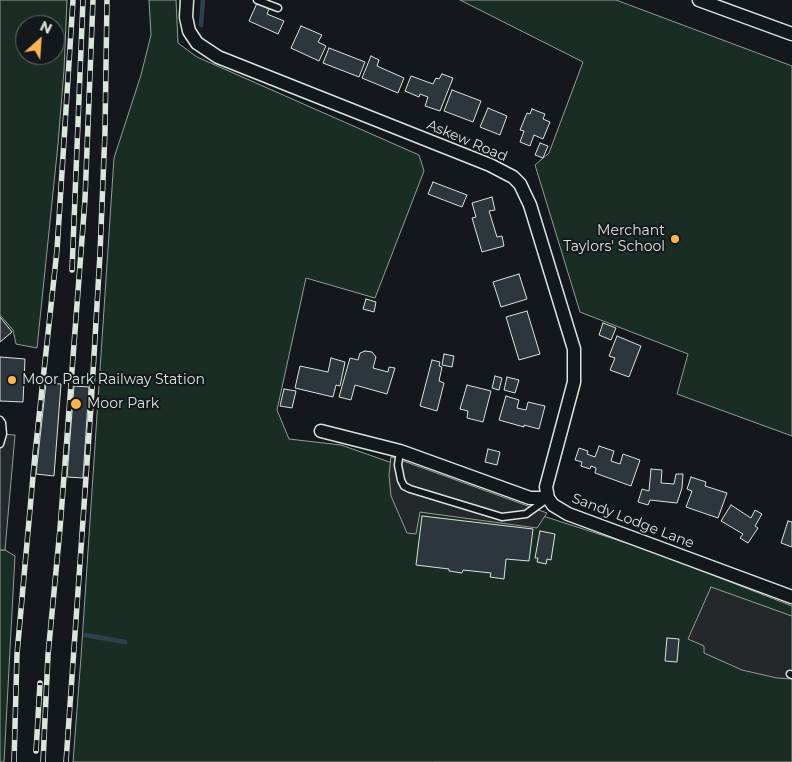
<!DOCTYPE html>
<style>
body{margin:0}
#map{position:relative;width:792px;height:762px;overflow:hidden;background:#14181c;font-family:Montserrat,sans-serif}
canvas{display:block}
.north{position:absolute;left:15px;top:15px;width:50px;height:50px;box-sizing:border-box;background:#14181c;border:1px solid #626a69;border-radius:50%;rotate:26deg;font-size:14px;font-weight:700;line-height:20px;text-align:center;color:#d8e6dc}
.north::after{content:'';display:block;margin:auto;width:18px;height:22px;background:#ffb74d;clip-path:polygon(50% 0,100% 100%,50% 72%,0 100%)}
</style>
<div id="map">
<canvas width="792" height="762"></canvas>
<div class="north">N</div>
</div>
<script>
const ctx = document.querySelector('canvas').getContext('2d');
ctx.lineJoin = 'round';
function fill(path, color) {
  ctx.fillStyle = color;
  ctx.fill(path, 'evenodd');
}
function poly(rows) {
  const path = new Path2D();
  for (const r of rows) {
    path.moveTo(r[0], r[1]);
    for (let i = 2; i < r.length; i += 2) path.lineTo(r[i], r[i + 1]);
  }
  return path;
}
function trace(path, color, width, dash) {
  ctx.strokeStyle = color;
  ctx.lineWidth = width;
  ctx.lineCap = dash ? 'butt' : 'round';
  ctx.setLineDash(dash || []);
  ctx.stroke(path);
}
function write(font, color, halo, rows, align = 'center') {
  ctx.font = font + ' Montserrat,sans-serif';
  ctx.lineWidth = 4;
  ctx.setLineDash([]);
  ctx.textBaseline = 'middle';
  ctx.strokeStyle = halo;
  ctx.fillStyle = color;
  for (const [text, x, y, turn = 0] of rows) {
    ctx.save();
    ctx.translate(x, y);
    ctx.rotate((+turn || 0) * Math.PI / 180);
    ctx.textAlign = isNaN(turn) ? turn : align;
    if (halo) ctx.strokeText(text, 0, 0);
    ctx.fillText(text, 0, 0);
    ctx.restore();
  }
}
const green = poly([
 [0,0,67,0,64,70,58,144,37,348,16,344,13,330,0,315,0,0],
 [25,25,55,25,55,55,25,55,25,25],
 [149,0,176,0,178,43,197,57,419,155,424,171,375,298,306,278,277,410,289,439,341,445,540,515,648,550,792,606,792,762,73,762,81,657,114,158,141,75,151,35,149,0],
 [460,0,616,0,792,66,792,436,677,394,688,354,580,312,535,165,549,153,583,62,460,0],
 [0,550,5,550,15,556,4,762,0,762,0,550]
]);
fill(green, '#1a2d24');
trace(green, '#939e99', 1);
const parking = poly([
 [0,434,15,435,5,550,0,550,0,434],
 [391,457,406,462,547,513,537,528,420,512,416,534,407,533,391,496,389,475,391,457],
 [711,587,792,616,792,679,777,678,742,670,704,653,704,646,688,639,711,587]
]);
fill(parking, '#24282b');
trace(parking, '#939e99', 1);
trace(poly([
 [201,25,203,0],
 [85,635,125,642]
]), '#2f3f4d', 4.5);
const building = poly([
 [257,3,269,9,267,14,284,21,278,34,249,21,257,3],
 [301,26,322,35,318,42,326,46,319,61,291,48,301,26],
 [329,48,365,62,359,77,323,63,329,48],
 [371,56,379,60,377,66,404,78,398,93,362,78,371,56],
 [442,74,453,78,440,111,425,106,428,97,420,94,419,97,405,91,411,76,433,84,436,78,439,79,442,74],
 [452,90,481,101,473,122,444,111,452,90],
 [488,108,507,116,500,135,480,127,488,108],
 [532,109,545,114,543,119,550,122,543,139,534,135,530,146,520,142,524,131,520,130,527,113,530,114,532,109],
 [540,143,548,146,543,158,535,155,540,143],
 [433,182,467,195,462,207,428,194,433,182],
 [492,197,495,210,489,211,497,237,502,236,504,246,482,252,472,218,476,217,472,203,492,197],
 [519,274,527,299,501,307,493,282,519,274],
 [366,299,376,302,374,312,363,309,366,299],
 [527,311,540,354,519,360,506,317,527,311],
 [0,317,12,332,0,342,0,317],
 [603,323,616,328,611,340,599,335,603,323],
 [617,336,641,346,629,377,610,370,615,358,609,356,617,336],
 [365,351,372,352,376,357,373,368,388,372,389,367,395,368,387,394,355,385,351,400,339,397,350,358,358,360,360,353,365,351],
 [444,354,454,356,452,367,442,365,444,354],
 [0,357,25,359,23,402,0,401,0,357],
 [331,358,345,362,340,386,336,385,333,397,295,388,300,366,328,372,331,358],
 [432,360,440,362,439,366,442,367,439,381,444,383,437,411,420,406,432,360],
 [495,376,502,378,499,390,492,388,495,376],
 [507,377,519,380,515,393,504,390,507,377],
 [46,383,61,384,54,476,36,474,46,383],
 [467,385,491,391,483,422,467,418,468,411,460,409,467,385],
 [74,386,89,387,83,478,67,477,74,386],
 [284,389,296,391,292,408,280,406,284,389],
 [506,396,519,400,517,408,526,410,528,402,545,406,539,429,524,425,524,427,499,420,506,396],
 [599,446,614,451,611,461,620,464,623,454,640,460,631,486,595,473,596,468,591,466,590,469,581,466,582,462,575,460,579,448,588,451,587,454,595,457,599,446],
 [488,449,500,452,497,465,485,462,488,449],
 [651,469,662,470,661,483,674,484,676,474,683,474,682,488,677,503,650,500,648,505,638,502,642,489,649,491,651,469],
 [691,477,706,482,705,486,727,493,718,518,686,507,692,491,687,489,691,477],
 [731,505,751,518,755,510,762,514,755,526,758,528,748,543,740,538,743,534,721,521,731,505],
 [422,516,533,529,529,561,506,559,504,579,490,577,491,573,463,570,462,573,449,571,449,569,416,565,422,516],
 [788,521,792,522,792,547,781,543,788,521],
 [540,531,555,534,551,560,547,559,546,564,537,562,538,558,535,558,540,531],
 [667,638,679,639,677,662,665,661,667,638]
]);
fill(building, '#2c363c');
trace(building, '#d8e6dc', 1);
const service = poly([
 [257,0,278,8],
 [0,420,2,423,3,434,0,444],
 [400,451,398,465,401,480,404,486,410,489,502,517,526,514,547,499],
 [790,674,792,675]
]);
const minor = poly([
 [187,0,186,17,189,31,197,43,218,57,490,165,513,177,520,184,530,205,574,349,574,382,546,487,548,498],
 [699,0,792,34],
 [321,431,400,451,530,498,548,498,553,505,568,514,792,597]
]);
trace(service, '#d8e6dc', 9);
trace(minor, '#d8e6dc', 15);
trace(service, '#14181c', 6);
trace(minor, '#14181c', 12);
const rail = poly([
 [72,270,83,0],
 [36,751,40,683],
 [14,762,17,654,35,454,57,250,73,0],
 [43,762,48,655,60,529,85,199,93,0],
 [66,762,91,406,100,254,105,131,107,0]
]);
trace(rail, '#d8e6dc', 5.5);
trace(rail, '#14181c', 4, [11]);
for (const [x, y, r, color] of [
 [675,239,5,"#ffb74d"],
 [12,380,5,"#ffb74d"],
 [76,404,6,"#ffb74d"]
]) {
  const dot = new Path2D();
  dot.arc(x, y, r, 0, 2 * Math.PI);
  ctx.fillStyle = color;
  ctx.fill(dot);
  trace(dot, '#14181c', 2);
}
write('14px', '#d8e6dc', '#14181c', [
 ["Askew Road",467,141,23],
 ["Sandy Lodge Lane",633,521,21]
]);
write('14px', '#d8e6dc', '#14181c', [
 ["Merchant",665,231,"right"],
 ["Taylors' School",665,247,"right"],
 ["Moor Park Railway Station",22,380],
 ["Moor Park",87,404]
], 'left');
</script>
